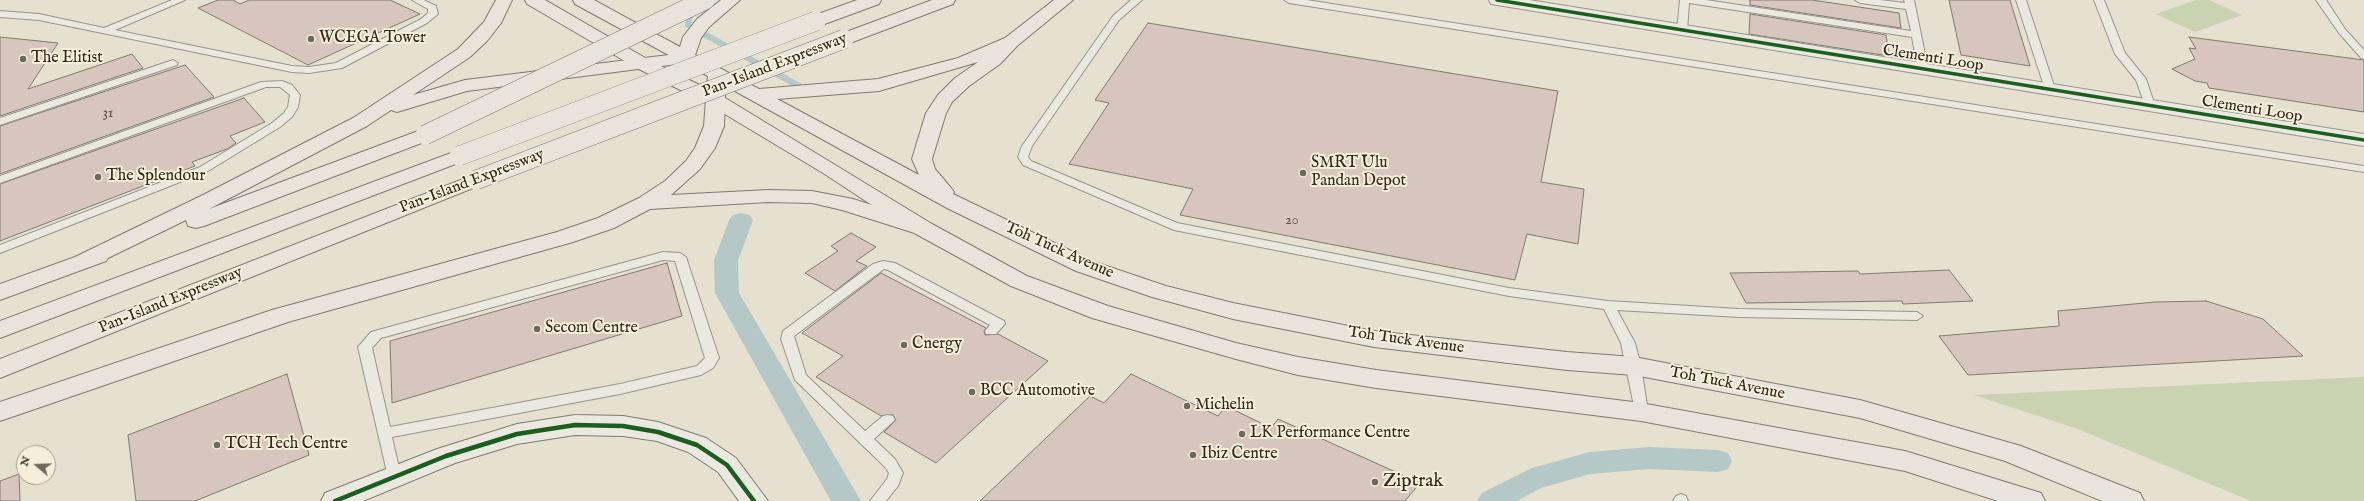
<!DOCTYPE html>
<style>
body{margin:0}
#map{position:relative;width:2364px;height:501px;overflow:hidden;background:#e5e0d0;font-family:"IM FELL English",serif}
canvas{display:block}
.north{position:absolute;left:16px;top:445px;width:40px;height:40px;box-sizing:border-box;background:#f4eedb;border:1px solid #a69f90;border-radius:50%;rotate:289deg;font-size:11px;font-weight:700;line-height:16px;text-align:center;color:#30281f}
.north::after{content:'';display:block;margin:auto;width:14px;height:18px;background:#6f685d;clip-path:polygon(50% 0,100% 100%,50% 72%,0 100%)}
</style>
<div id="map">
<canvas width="2364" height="501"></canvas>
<div class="north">N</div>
</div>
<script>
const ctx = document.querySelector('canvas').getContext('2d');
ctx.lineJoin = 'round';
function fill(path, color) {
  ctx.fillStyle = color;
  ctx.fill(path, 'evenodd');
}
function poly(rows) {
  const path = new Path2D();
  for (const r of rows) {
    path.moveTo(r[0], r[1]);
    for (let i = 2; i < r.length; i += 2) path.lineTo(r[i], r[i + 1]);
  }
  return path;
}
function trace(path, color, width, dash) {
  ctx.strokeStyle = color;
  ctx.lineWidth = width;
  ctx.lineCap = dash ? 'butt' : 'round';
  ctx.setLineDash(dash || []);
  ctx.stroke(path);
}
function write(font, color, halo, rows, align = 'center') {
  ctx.font = font + ' "IM FELL English",serif';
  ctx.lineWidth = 4;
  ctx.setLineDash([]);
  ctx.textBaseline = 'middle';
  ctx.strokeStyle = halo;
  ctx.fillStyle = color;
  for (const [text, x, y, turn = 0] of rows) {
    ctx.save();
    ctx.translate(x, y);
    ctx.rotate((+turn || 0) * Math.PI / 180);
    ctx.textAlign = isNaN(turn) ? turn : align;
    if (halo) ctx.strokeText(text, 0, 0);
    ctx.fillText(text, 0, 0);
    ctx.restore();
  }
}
fill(poly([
 [2196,0,2209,0,2242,15,2195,32,2156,14],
 [2364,377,2364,501,2251,501,2078,429,1974,395]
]), '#cad2b2');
trace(poly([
 [688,25,691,10],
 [704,34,799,86]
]), '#b5c7c6', 6);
fill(poly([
 [741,213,749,215,753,220,738,261,739,293,861,501,831,501,715,293,714,261,729,220,733,215,741,213],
 [1649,447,1718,450,1728,453,1732,461,1728,469,1718,472,1649,469,1590,474,1541,488,1517,501,1477,501,1482,493,1532,468,1590,452,1649,447]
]), '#b5c7c6');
const building = poly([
 [218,0,233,0,240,4,249,0,390,0,420,14,308,65,198,8,218,0],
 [1750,0,1812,0,1899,13,1901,28,1750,5,1750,0],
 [1949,0,2010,0,2030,66,1961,55,1949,0],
 [1750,14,1886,35,1889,56,1749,34,1750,14],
 [1148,23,1558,91,1541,182,1584,189,1578,244,1527,234,1515,280,1180,215,1193,189,1069,164,1109,103,1095,100,1148,23],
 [0,37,58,43,28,89,132,54,143,68,0,116,0,37],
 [2189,37,2364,60,2364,112,2209,88,2207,83,2195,81,2172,69,2195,59,2189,48,2196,49,2189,37],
 [185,65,214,97,0,174,0,126,185,65],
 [244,98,265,122,230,136,236,143,227,149,192,162,195,166,0,241,0,184,244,98],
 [851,233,876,247,856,261,867,266,835,291,805,273,838,251,831,246,851,233],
 [667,263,682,316,392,403,390,341,667,263],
 [1949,270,1973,301,1903,304,1902,301,1746,303,1730,273,1858,271,1860,274,1949,270],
 [881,273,986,328,984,331,985,335,998,334,1048,361,936,463,884,432,896,420,893,415,881,416,816,377,843,356,802,333,881,273],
 [2206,301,2263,319,2303,356,1968,375,1939,336,2059,326,2058,311,2155,302,2206,301],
 [287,374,309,455,195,501,136,501,128,435,287,374],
 [1131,374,1218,416,1226,406,1271,428,1278,419,1420,483,1405,501,980,501,1090,396,1104,403,1131,374],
 [19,474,20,501,0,501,0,481,19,474]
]);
fill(building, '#d7c6bd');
trace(building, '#7e7b72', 1);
const lane = poly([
 [172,0,185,0,115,30,292,66,309,67,336,63,421,19,428,13,428,9,412,0,424,0,436,6,438,14,427,23,342,68,309,73,292,72,39,20,0,17,0,11,39,14,104,28,172,0],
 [1131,0,1142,0,1119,20,1032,146,1028,157,1031,161,1177,223,1509,288,1608,301,1739,309,1917,312,1923,316,1917,320,1739,317,1617,310,1635,343,1641,366,1648,412,1646,416,1641,417,1636,416,1621,343,1604,309,1509,296,1174,230,1023,165,1018,157,1022,146,1113,16,1131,0],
 [1284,0,1307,0,2364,166,2364,172,1289,3,1284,0],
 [1680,0,1706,0,1911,31,1906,9,1860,3,1855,0,1880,0,1905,3,1904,0,1914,0,1928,69,1923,72,1918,69,1912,37,1689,3,1687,31,1682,34,1679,33,1677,31,1680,0],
 [2016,0,2026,0,2055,89,2054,91,2046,91,2045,89,2016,0],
 [2094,0,2104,0,2125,53,2146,79,2155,106,2154,108,2146,108,2136,80,2115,54,2094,0],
 [2316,0,2326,0,2345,29,2364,50,2364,59,2361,58,2339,33,2316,0],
 [173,60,178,63,177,65,0,125,0,118,173,60],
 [282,81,292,85,300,95,298,107,292,117,280,127,208,171,0,253,0,245,200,167,272,123,284,113,288,107,290,95,280,87,266,87,0,183,0,176,261,82,282,81],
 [663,252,680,253,686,257,719,358,713,368,701,375,620,394,392,437,401,477,399,481,394,483,389,481,358,347,371,332,663,252],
 [663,260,675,261,705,358,697,366,620,384,390,427,372,348,381,338,663,260],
 [883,261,895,263,1004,321,1005,324,996,334,986,334,985,331,990,325,888,270,884,269,794,336,806,375,865,431,883,416,888,415,893,416,895,420,874,439,895,459,903,473,898,486,886,501,870,501,887,479,889,473,885,467,795,380,781,339,783,331,873,264,883,261],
 [1681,494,1686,496,1688,501,1673,501,1676,496,1681,494]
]);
const street = poly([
 [1489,0,1529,0,2364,134,2364,146,1497,5,1491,4,1489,0]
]);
const secondary = poly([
 [575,415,623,416,658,422,706,438,736,458,768,501,739,501,718,472,688,452,657,441,623,436,575,435,517,444,455,463,363,501,321,501,325,493,437,449,517,424,575,415]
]);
const primary = poly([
 [525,0,545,0,647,59,679,75,676,59,575,4,573,0,594,0,680,47,683,37,697,19,721,0,740,0,709,27,701,38,695,55,759,89,878,79,958,58,1005,38,1054,0,1073,0,1017,46,1000,64,969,86,952,102,946,113,932,159,935,169,951,188,954,192,953,194,1092,261,1166,286,1233,303,1374,331,1567,352,1634,357,1860,400,2021,446,2140,493,2144,501,2102,501,2005,461,1860,418,1634,375,1567,370,1374,347,1233,319,1152,297,1076,271,947,208,695,69,692,76,683,77,722,96,932,224,1027,276,1108,306,1236,343,1298,357,1376,370,1641,403,1905,451,2041,493,2045,501,1998,501,1905,471,1641,421,1376,388,1298,375,1236,359,1092,318,1011,286,916,234,823,173,708,104,635,67,527,4,525,0],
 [978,62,955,78,938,95,926,113,912,159,919,175,777,99,879,91,978,62]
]);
const highway = poly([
 [496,0,512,0,501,23,487,41,470,57,413,95,465,80,685,53,691,54,694,58,691,62,685,63,467,91,397,112,391,110,367,126,209,209,418,131,425,129,432,131,435,135,432,139,204,226,196,228,188,226,186,220,108,258,106,261,0,300,0,284,75,257,203,195,353,118,458,49,484,22,496,0],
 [857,0,881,0,879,4,822,25,810,25,807,21,810,17,857,0],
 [932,0,955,0,953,4,850,43,844,44,838,43,835,39,838,35,932,0],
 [717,68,724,70,726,74,724,126,715,148,700,169,671,195,768,190,812,191,853,199,932,224,935,229,932,234,924,236,842,210,812,203,768,202,650,209,614,228,573,242,288,322,0,421,0,402,272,310,557,232,598,218,639,198,665,181,686,161,695,148,704,126,708,74,710,70,717,68],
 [459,150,466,152,469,156,466,160,0,338,0,321,459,150],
 [476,174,483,176,486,180,483,184,0,378,0,359,476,174]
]);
trace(lane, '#98948a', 2);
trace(street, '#98948a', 2);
trace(secondary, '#7e7b72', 2);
trace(primary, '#7e7b72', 2);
trace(highway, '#7e7b72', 2);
fill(lane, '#ebe8e0');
fill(street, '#ebe8e0');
fill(secondary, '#ebe8e0');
fill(primary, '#e8e4db');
fill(highway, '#e8e4db');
const highwayBridge = poly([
 [425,135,705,0],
 [459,156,816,21],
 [476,180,844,39]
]);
trace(highwayBridge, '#7e7b72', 20, []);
trace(highwayBridge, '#e8e4db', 19);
trace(poly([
 [1497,0,2364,140]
]), '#1b5e20', 3.5);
trace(poly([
 [335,501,446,456,517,434,575,425,623,426,658,432,697,445,727,465,754,501]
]), '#1b5e20', 4.5);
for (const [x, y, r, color] of [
 [311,39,4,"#6f685d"],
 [23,59,4,"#6f685d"],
 [1303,173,4,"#6f685d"],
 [98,177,4,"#6f685d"],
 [537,329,4,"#6f685d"],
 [904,345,4,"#6f685d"],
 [972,392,4,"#6f685d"],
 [1187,406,4,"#6f685d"],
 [1242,434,4,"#6f685d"],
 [217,445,4,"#6f685d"],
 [1193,455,4,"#6f685d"],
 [1375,482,4,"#6f685d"]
]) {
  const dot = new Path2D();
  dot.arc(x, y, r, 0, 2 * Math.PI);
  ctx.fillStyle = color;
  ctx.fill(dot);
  trace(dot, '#f4eedb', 1.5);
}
write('14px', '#5a5046', null, [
 ["31",108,114],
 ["20",1292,221]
]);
write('16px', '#30281f', '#f4eedb', [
 ["WCEGA Tower",319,39],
 ["The Elitist",31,59],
 ["SMRT Ulu",1311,164],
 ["Pandan Depot",1311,182],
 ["The Splendour",106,177],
 ["Secom Centre",545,329],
 ["Cnergy",912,345],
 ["BCC Automotive",980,392],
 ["Michelin",1195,406],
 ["LK Performance Centre",1250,434],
 ["TCH Tech Centre",225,445],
 ["Ibiz Centre",1201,455]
], 'left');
write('16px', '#30281f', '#f4eedb', [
 ["Clementi Loop",1933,59,9],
 ["Pan-Island Expressway",775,66,-21],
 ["Clementi Loop",2252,110,9],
 ["Pan-Island Expressway",472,182,-21],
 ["Toh Tuck Avenue",1059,251,24],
 ["Pan-Island Expressway",171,301,-22],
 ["Toh Tuck Avenue",1406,341,8],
 ["Toh Tuck Avenue",1727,384,11]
]);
write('19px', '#30281f', '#f4eedb', [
 ["Ziptrak",1383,482]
], 'left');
</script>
